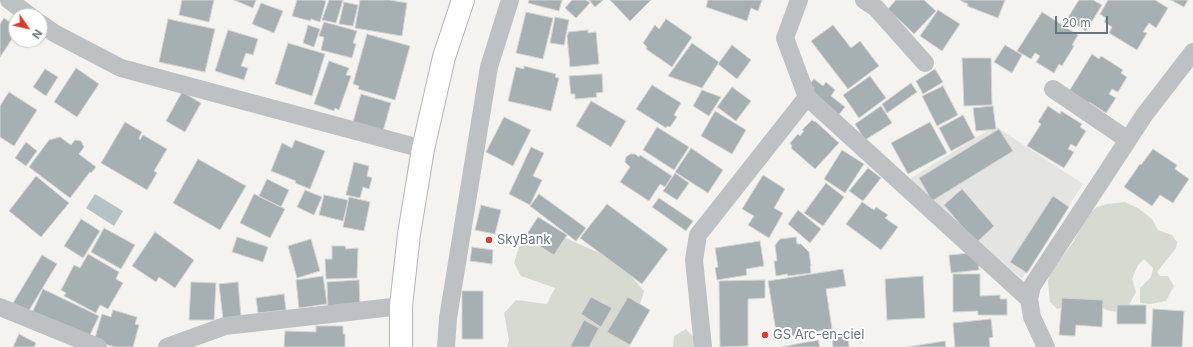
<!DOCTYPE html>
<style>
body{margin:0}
#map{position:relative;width:1193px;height:347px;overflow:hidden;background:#f4f3f0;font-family:Inter,sans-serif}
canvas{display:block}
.north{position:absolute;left:8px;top:8px;width:40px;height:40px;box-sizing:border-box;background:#fff;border:1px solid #c1c8cc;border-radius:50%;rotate:124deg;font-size:11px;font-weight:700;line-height:16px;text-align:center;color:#64767f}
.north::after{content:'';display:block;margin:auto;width:14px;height:18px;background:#d83e2b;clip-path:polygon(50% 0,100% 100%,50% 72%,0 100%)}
.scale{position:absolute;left:1055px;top:16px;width:53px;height:18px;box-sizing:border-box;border:2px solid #64767f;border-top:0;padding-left:5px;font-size:12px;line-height:14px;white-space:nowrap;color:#64767f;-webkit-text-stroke:3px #fff;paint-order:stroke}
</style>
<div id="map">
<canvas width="1193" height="347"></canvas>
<div class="north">N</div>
<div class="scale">20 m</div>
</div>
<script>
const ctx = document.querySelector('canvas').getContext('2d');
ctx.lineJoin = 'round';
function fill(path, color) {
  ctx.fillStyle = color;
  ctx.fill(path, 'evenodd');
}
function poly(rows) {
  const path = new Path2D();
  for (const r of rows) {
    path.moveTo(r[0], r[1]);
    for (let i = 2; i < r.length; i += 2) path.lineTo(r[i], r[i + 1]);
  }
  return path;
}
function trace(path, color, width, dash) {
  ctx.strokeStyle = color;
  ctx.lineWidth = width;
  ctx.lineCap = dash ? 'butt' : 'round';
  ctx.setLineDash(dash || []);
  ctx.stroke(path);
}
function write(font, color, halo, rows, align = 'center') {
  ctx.font = font + ' Inter,sans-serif';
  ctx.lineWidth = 4;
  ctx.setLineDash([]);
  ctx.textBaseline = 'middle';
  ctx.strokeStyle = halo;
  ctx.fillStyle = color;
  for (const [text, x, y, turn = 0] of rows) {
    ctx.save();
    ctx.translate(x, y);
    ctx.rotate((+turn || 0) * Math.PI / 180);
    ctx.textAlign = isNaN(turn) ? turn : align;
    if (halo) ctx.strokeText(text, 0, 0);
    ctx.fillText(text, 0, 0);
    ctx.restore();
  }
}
fill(poly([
 [995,126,1083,184,1022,279,906,181]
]), '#e4e5e3');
fill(poly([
 [1125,202,1138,208,1152,219,1158,230,1172,235,1177,242,1176,248,1157,272,1160,276,1168,276,1174,286,1166,301,1150,304,1140,303,1140,288,1151,277,1153,268,1144,259,1138,265,1132,279,1136,292,1129,305,1117,312,1107,310,1096,305,1077,302,1057,309,1050,302,1048,282,1050,268,1062,257,1074,241,1086,216,1097,207,1107,204],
 [557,234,619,262,644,291,638,311,625,335,630,347,507,347,509,340,504,313,516,300,547,304,555,288,521,276,514,263,520,244],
 [686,329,703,347,673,347,674,336]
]), '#d6dad1');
fill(poly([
 [95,194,123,211,114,226,86,208]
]), '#b5c3c5');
const building = poly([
 [182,0,214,0,209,22,179,15,182,0],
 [234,0,256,0,253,8,234,0],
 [297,0,322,0,326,1,320,22,311,19,310,21,292,16,297,0],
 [329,0,343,0,336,23,322,20,329,0],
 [360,0,390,0,407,3,402,36,355,28,360,0],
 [529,0,562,0,559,11,528,3,529,0],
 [572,0,586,0,590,3,576,18,565,8,572,0],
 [589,0,603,0,595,7,589,0],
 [610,0,651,0,630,21,610,0],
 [708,0,762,0,758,11,751,8,747,21,706,7,708,0],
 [896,0,924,0,936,11,914,34,888,9,896,0],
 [961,0,1005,0,998,18,967,6,968,4,961,1,961,0],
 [1079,0,1093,0,1102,5,1086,31,1067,19,1079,0],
 [1108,0,1155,0,1168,8,1156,28,1149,23,1143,32,1147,33,1137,50,1109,33,1112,27,1104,22,1106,18,1100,14,1108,0],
 [1171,0,1188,0,1184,7,1171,0],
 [344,2,358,5,353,26,339,24,344,2],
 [261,3,283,11,274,33,252,24,261,3],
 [938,10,960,24,942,51,920,36,938,10],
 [526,12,553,18,543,59,516,53,526,12],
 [1042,12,1078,35,1072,45,1074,46,1062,66,1059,64,1054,73,1036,62,1040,56,1035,53,1031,59,1017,51,1042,12],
 [555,17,569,20,564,45,550,43,555,17],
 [4,18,16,26,16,33,0,57,0,24,4,18],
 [168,19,215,29,205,72,159,62,168,19],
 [666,19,692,37,672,67,646,49,647,47,643,43,655,25,659,29,666,19],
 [324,22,357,31,353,43,356,44,352,58,321,50,324,37,319,36,324,22],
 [308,25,320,29,314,47,303,43,308,25],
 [833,25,851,48,860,41,879,66,848,89,811,41,833,25],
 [228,30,258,39,253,55,246,53,241,66,248,68,244,80,215,71,228,30],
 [588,30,588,33,596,32,599,64,570,67,567,35,568,35,568,32,588,30],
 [367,34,410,46,395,100,358,89,359,86,353,84,367,34],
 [288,43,325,54,312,96,275,84,288,43],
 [692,43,719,62,702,88,668,76,692,43],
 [732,45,751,60,737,79,718,64,732,45],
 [1005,45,1022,55,1012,73,994,62,1005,45],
 [1092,54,1099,59,1101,56,1123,70,1121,73,1127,77,1118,92,1112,89,1109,94,1116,98,1106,113,1089,102,1087,105,1068,93,1092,54],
 [962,58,991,58,992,105,964,106,962,58],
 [329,61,349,68,346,75,351,76,339,110,335,108,334,111,314,104,329,61],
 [524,66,556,74,555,77,559,78,551,111,508,101,516,67,524,69,524,66],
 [76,68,99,84,77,117,54,102,76,68],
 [45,69,58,77,46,96,33,87,45,69],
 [935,69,943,82,923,94,916,81,935,69],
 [602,74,603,92,596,93,597,97,575,99,575,94,571,94,569,76,602,74],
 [870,76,886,98,859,118,843,95,870,76],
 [814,79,823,86,826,82,835,90,831,96,845,107,837,117,809,94,814,88,809,85,814,79],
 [911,83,917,92,887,113,882,104,911,83],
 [652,85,681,103,674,115,677,117,670,127,667,126,666,128,636,109,652,85],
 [943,86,958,115,937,126,922,96,943,86],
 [732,87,751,101,736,121,717,107,732,87],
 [702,90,721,97,709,116,693,106,702,90],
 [9,92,37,110,14,146,0,137,0,106,9,92],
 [182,92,201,103,185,132,166,121,182,92],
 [361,94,391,103,383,131,353,122,361,94],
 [591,101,626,121,611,147,576,126,591,101],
 [881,106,892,123,865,140,855,124,881,106],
 [993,106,996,129,976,131,973,108,993,106],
 [1048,106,1060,114,1061,111,1082,124,1080,127,1086,131,1076,147,1071,144,1068,149,1074,152,1064,168,1027,146,1041,124,1038,122,1048,106],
 [715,111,746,130,732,154,701,136,715,111],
 [963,115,975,138,951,151,939,128,963,115],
 [504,117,531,130,513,166,486,152,504,117],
 [812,120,815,122,815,121,839,143,815,169,791,148,792,146,790,143,798,134,800,136,804,131,802,130,812,120],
 [125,122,142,132,139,138,140,140,143,135,167,149,154,171,157,173,147,190,101,163,125,122],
 [930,122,947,153,908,174,891,143,930,122],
 [657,127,689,147,674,170,643,150,657,127],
 [999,129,1013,151,932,201,919,178,999,129],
 [60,137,71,145,75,140,81,141,84,147,79,154,96,167,91,173,90,172,70,198,29,167,49,140,60,137],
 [295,140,325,151,310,189,295,183,296,181,271,171,282,143,292,148,295,140],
 [26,142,37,151,26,166,15,158,26,142],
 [531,147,544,153,533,176,542,180,530,205,509,194,531,147],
 [691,148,723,170,708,193,675,172,691,148],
 [1153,149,1177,165,1175,169,1189,179,1173,203,1160,195,1152,206,1124,187,1140,164,1141,165,1153,149],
 [842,150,864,164,845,193,824,179,842,150],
 [630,154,635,154,639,157,640,155,672,176,665,187,660,184,649,201,620,182,630,167,625,162,626,157,630,154],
 [198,159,246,186,220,230,173,203,198,159],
 [354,162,369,166,367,176,372,178,369,189,363,187,360,198,346,195,354,162],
 [868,168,881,178,863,201,849,191,868,168],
 [675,173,689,183,677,200,663,191,675,173],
 [763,175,785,189,774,208,783,213,769,238,748,225,754,216,742,209,763,175],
 [36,176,69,203,41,237,9,211,36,176],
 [267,179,289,190,281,207,259,196,267,179],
 [826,183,844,197,823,226,804,213,826,183],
 [962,189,994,226,976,243,944,205,962,189],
 [305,190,322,197,314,215,297,207,305,190],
 [254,194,285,209,270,238,240,223,254,194],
 [539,194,586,228,576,241,530,206,539,194],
 [324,195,348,200,343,221,319,215,324,195],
 [1053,196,1069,207,1027,273,1010,262,1053,196],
 [349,197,370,202,364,231,343,227,349,197],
 [659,198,693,221,686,231,652,207,659,198],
 [862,202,874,210,876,207,888,215,885,218,898,227,881,250,846,224,862,202],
 [607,204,668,249,642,284,580,238,607,204],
 [481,205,501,210,495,234,475,230,481,205],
 [798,210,821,229,810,243,788,224,798,210],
 [538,217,567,235,554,255,525,237,538,217],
 [81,219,100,231,83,258,64,246,81,219],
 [104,228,135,245,121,269,91,252,104,228],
 [155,232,194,260,175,288,159,277,156,282,132,266,155,232],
 [237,237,268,247,263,262,232,252,237,237],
 [796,237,797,244,801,244,809,252,811,266,810,266,811,273,788,276,787,274,776,276,774,261,777,261,775,245,780,239,796,237],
 [311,239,320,271,297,278,288,246,311,239],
 [760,241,764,266,746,269,747,275,717,280,715,268,718,267,715,248,760,241],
 [332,246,345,246,346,249,358,248,357,278,326,279,325,259,332,259,332,246],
 [472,247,493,250,492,264,470,261,472,247],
 [971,253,977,257,979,270,951,273,949,255,971,253],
 [88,254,119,272,116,279,123,283,108,309,100,305,96,313,64,296,66,293,61,290,74,265,80,268,88,254],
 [42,255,57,264,28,312,13,303,42,255],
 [843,269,846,286,826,289,832,329,777,338,768,281,843,269],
 [953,274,980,274,980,296,1000,295,1000,299,1007,299,1007,315,978,315,978,311,953,312,953,274],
 [323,276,327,304,299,308,296,280,323,276],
 [923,276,925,318,887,320,885,279,923,276],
 [359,280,360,308,328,310,327,282,359,280],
 [765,280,765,298,748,299,748,346,720,347,719,281,765,280],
 [191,282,216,283,214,320,189,320,191,282],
 [238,282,241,317,223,319,219,284,238,282],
 [43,289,99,316,88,339,32,313,43,289],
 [462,291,483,291,483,339,462,339,462,291],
 [284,294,286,310,258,313,256,298,284,294],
 [591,297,612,308,601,327,581,314,591,297],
 [628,297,650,310,630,345,607,332,628,297],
 [1062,298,1103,300,1102,327,1076,325,1075,336,1059,335,1062,298],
 [1117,305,1146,305,1146,324,1117,324,1117,305],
 [1153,309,1184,311,1182,347,1151,347,1153,309],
 [113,310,137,317,135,324,139,325,133,347,115,347,94,341,102,314,111,317,113,310],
 [991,319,993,337,989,338,990,347,955,347,953,323,991,319],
 [584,320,599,328,589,347,570,347,584,320],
 [316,326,343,326,343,334,345,334,345,347,284,347,285,331,316,332,316,326],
 [19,334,36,343,34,347,13,347,19,334],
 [848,334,849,347,833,347,832,335,848,334],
 [818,340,820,347,781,347,818,340],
 [945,341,946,347,907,347,945,341]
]);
fill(building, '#a6afb2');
trace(building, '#d5d4d2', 1);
const major = poly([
 [401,347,401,306,409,234,423,149,444,57,463,0]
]);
trace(major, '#b0b5b8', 24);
trace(poly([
 [9,0,30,16],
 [864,0,876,8,925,63],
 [40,23,54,33,121,68,423,149],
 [1053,89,1128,140],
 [807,97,1029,299],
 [0,307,98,347],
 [167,347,225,326,401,306],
 [446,347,448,318,489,67,510,0],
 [703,347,694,260,698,235,807,97,785,38,799,0],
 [1046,347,1032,317,1029,299,1032,286,1145,114,1193,52]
]), '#bdc1c4', 18);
trace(major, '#fff', 22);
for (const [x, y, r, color] of [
 [489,240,4,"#d83e2b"],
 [765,335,4,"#d83e2b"]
]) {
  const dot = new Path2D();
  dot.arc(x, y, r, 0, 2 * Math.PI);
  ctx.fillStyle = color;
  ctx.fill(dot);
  trace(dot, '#fff', 1.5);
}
write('13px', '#64767f', '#fff', [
 ["SkyBank",497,240],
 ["GS Arc-en-ciel",773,335]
], 'left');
</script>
